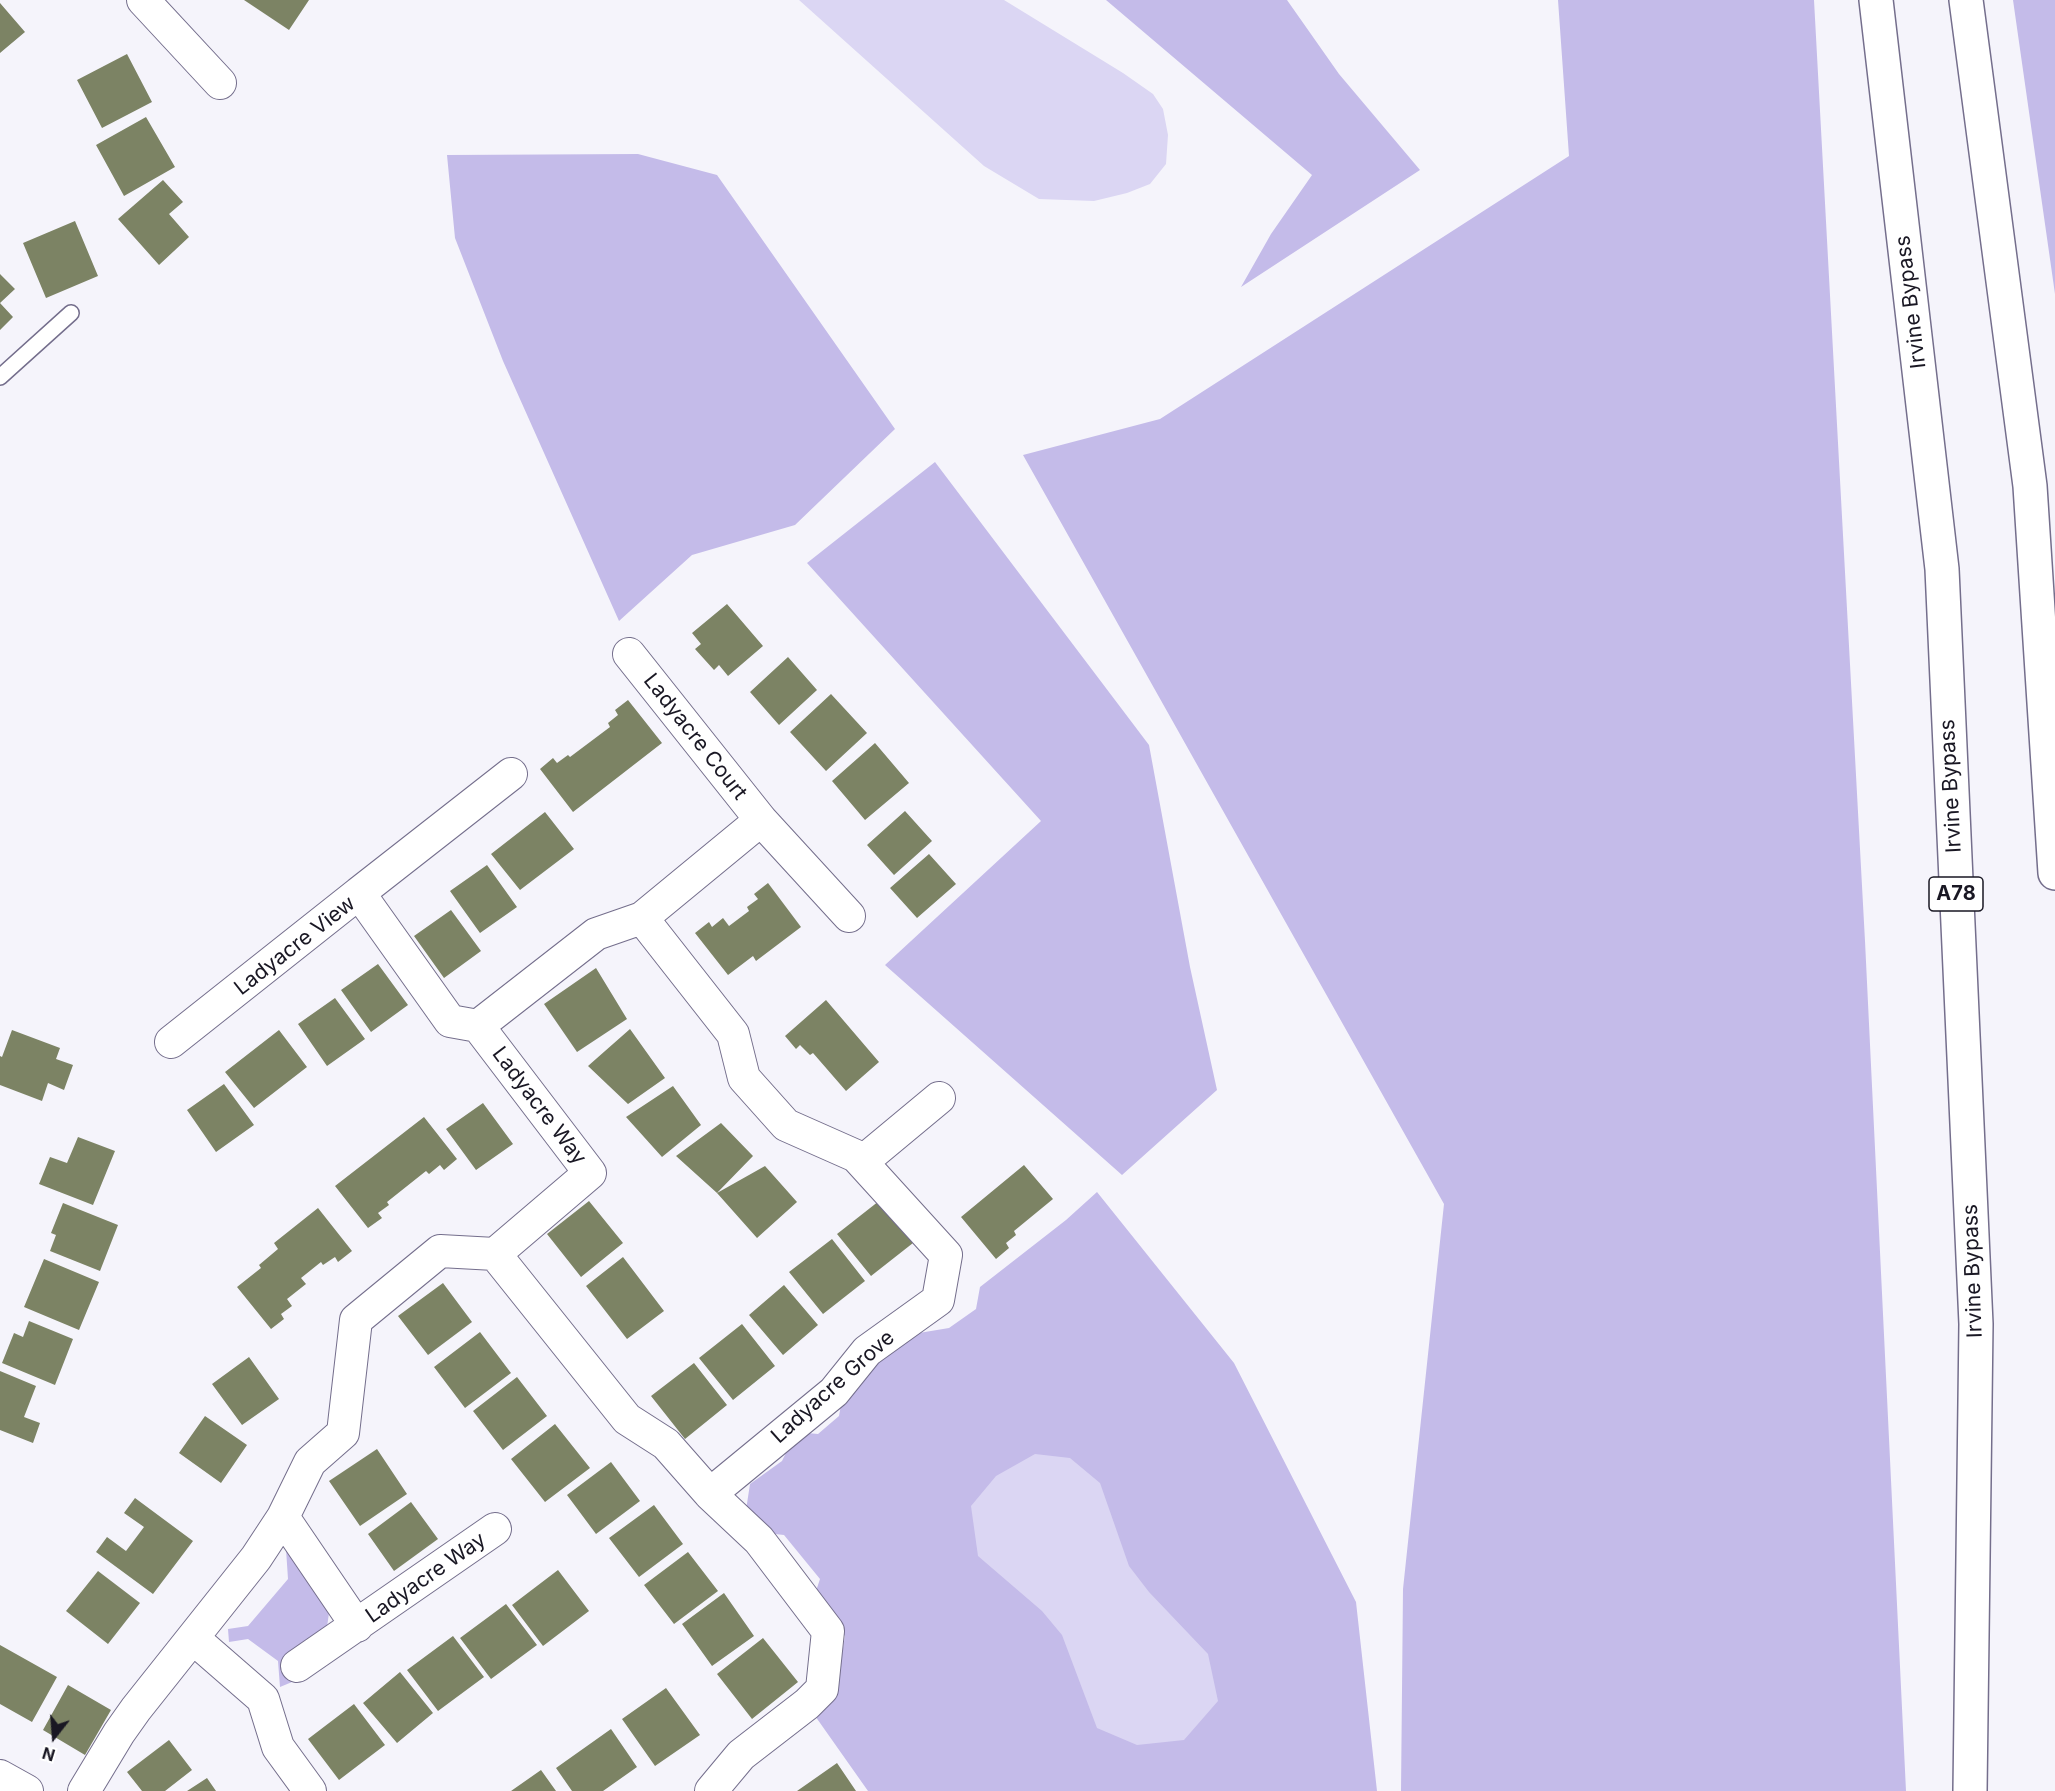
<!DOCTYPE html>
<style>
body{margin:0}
#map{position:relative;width:2055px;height:1791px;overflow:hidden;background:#f5f4fb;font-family:Inter,sans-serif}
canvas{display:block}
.north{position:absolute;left:24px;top:1707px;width:60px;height:60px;-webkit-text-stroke:4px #fff;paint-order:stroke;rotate:197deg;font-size:16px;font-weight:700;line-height:24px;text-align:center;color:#191723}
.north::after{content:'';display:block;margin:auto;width:21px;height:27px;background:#191723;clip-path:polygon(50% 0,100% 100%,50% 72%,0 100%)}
</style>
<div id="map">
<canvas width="2055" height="1791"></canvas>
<div class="north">N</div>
</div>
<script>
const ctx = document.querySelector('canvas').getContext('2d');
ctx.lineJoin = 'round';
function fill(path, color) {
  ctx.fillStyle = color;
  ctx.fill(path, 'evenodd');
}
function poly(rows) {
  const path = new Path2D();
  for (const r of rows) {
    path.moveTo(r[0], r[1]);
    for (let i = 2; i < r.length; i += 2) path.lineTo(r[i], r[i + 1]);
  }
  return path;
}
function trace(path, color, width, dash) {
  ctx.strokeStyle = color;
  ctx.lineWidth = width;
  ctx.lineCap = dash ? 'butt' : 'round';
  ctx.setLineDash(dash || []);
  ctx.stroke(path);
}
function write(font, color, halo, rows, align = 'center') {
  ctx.font = font + ' Inter,sans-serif';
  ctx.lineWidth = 6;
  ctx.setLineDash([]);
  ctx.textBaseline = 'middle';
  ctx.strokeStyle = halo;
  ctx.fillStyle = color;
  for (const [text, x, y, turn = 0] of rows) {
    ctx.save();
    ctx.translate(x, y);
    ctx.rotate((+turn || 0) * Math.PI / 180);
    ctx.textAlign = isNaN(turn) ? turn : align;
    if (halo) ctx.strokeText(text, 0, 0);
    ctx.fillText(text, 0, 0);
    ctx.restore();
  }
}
fill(poly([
 [1106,0,1287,0,1339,74,1420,170,1241,287,1271,234,1312,175],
 [1558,0,1814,0,1865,941,1906,1791,1401,1791,1403,1589,1444,1204,1023,455,1160,419,1569,156],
 [2013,0,2055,0,2055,294],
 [638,154,717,175,895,429,795,525,692,555,619,621,503,361,455,238,447,155],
 [935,462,1149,745,1190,967,1217,1090,1122,1175,885,965,1041,821,807,563],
 [1097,1192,1234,1363,1356,1602,1377,1791,868,1791,813,1713,836,1690,845,1636,814,1597,820,1579,784,1535,766,1533,746,1510,750,1484,782,1461,796,1432,818,1434,839,1416,842,1399,901,1336,949,1328,976,1309,980,1287,1066,1220],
 [286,1549,330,1606,326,1634,283,1666,292,1682,280,1687,278,1661,248,1639,229,1642,228,1629,248,1626,288,1579]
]), '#c4bbe9');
fill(poly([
 [799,0,1004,0,1123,73,1153,94,1163,109,1168,135,1166,164,1150,184,1127,193,1094,201,1039,199,984,166],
 [1035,1454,1070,1458,1100,1483,1129,1566,1149,1592,1208,1654,1218,1701,1184,1740,1137,1745,1097,1728,1062,1635,1042,1611,978,1556,971,1506,996,1476]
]), '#dbd6f3');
fill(poly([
 [244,0,309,0,289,30],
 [0,3,25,32,0,53],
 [127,54,152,102,102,128,77,80],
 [146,117,175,167,124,196,96,145],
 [163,180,183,202,169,214,189,237,159,265,118,219],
 [75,221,98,276,46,298,23,243],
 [0,274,15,289,0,303,13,317,0,330],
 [727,604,763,646,728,676,719,665,714,670,695,649,701,644,692,633],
 [788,657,817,690,779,725,750,692],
 [831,694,867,733,826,771,790,732],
 [628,700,662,743,573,812,540,769,553,758,557,763,568,755,570,757,610,727,608,723,618,715,615,710],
 [875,743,909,783,865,820,832,781],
 [905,811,932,841,894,875,867,845],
 [545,812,574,849,520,890,491,854],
 [929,854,956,884,917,918,890,888],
 [487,865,517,907,480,933,450,891],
 [768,883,801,927,756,961,753,956,728,975,695,933,709,922,712,927,723,918,729,926,749,911,747,907,758,899,754,894],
 [451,910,481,951,444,978,414,936],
 [378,964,408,1005,371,1032,341,990],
 [596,968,627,1019,577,1052,544,1004],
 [335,998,365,1039,327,1066,298,1024],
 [826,1000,879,1062,846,1091,813,1053,810,1055,800,1045,796,1049,785,1036],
 [630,1029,665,1078,628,1104,588,1066],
 [12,1030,60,1048,56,1059,73,1065,64,1090,48,1083,42,1101,0,1085,0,1056,2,1057],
 [279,1030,307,1067,254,1108,225,1072],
 [224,1084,254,1125,216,1152,187,1110],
 [673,1086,701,1125,662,1157,626,1117],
 [483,1103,513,1144,476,1170,446,1129],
 [424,1117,457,1159,444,1170,440,1165,429,1174,426,1171,387,1202,389,1205,378,1213,382,1218,368,1228,335,1186],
 [721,1123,753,1156,717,1193,676,1156],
 [78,1137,115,1151,93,1205,39,1184,50,1157,67,1163],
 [1024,1165,1053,1199,1014,1231,1016,1235,1006,1243,1009,1248,996,1259,961,1217],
 [765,1166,797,1202,757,1238,717,1193],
 [589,1201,623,1243,581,1277,547,1234],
 [879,1201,913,1243,871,1276,837,1234],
 [63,1203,118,1225,100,1271,50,1251,56,1235,51,1233],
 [318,1208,352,1251,338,1262,335,1257,323,1265,321,1262,301,1278,306,1284,287,1299,292,1306,281,1314,284,1319,271,1329,237,1287,261,1268,259,1265,278,1249,274,1243],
 [832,1239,865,1281,823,1314,789,1272],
 [623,1257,664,1311,627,1339,586,1286],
 [44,1259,99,1282,79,1330,24,1307],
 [443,1283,472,1322,428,1355,398,1316],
 [784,1285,818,1325,783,1355,749,1315],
 [29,1321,73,1339,55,1385,2,1363,14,1333,23,1337],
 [742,1324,775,1366,733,1400,699,1358],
 [480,1332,511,1373,465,1408,434,1367],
 [249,1357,279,1399,242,1425,212,1384],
 [694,1363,727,1405,685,1439,651,1396],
 [0,1371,36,1386,24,1417,40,1423,33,1443,0,1430],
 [517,1377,547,1416,503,1450,473,1411],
 [205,1416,247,1445,221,1483,179,1453],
 [555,1424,590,1468,545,1502,511,1459],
 [377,1449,407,1494,360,1526,329,1481],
 [611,1462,640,1501,596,1534,567,1495],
 [135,1498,193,1541,153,1594,96,1552,107,1537,126,1551,144,1527,124,1513],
 [411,1502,438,1539,394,1571,368,1534],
 [654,1505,683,1544,639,1577,609,1538],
 [688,1552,718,1591,674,1624,644,1585],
 [558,1570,589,1611,543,1646,512,1605],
 [98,1571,140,1603,108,1644,66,1611],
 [724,1593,754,1636,712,1666,682,1624],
 [506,1604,537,1645,491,1679,460,1638],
 [453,1636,484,1677,438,1711,407,1670],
 [763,1638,798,1682,752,1719,717,1674],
 [0,1645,57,1677,32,1722,0,1704],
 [400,1672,433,1713,397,1743,363,1703],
 [68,1685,111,1710,85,1755,43,1730],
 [666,1688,700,1735,655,1766,622,1719],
 [354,1704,385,1745,339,1780,308,1739],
 [611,1729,637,1767,603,1791,572,1791,556,1768],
 [169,1740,192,1770,165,1791,142,1791,127,1772],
 [837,1763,856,1791,797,1791],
 [541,1770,556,1791,511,1791],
 [207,1778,216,1791,187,1791]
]), '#7c8364');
const service = poly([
 [0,377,71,313]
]);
const minor = poly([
 [143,0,220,83],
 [629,654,761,820,849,916],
 [359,893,511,774],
 [642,918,733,1034,744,1078,786,1125,856,1156,946,1255,938,1300,867,1351,834,1392,710,1494],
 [478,1026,596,934,642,918,761,820],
 [171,1042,359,893,450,1021,478,1026],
 [862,1162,939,1098],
 [495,1254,627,1419,666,1444,710,1494,759,1540,828,1631,822,1689,807,1704,741,1755,711,1791],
 [283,1517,357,1626],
 [194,1639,263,1699,278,1747,310,1791],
 [297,1666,495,1529],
 [0,1776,27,1791],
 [84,1791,119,1733,136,1709,256,1558,283,1517,310,1462,343,1433,356,1320,440,1251,495,1254,590,1173,478,1026]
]);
const trunk = poly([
 [1876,0,1942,569,1976,1324,1970,1791],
 [1966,0,2030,486,2055,873]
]);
trace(service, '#746e8c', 18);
trace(minor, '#746e8c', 34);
trace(trunk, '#746e8c', 36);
trace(service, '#fff', 15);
trace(minor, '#fff', 32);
trace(trunk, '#fff', 33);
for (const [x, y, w] of [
 [1956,894,54]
]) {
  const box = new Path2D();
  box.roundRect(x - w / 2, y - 17, w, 34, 4.5);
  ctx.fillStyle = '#fff';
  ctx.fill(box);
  trace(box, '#191723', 1.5);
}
write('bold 20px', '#191723', null, [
 ["A78",1956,894]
]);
write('21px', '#191723', '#fff', [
 ["Irvine Bypass",1911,302,-97],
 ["Ladyacre Court",695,737,52],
 ["Irvine Bypass",1951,786,-93],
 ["Ladyacre View",295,946,-38],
 ["Ladyacre Way",539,1106,53],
 ["Irvine Bypass",1973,1271,-92],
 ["Ladyacre Grove",833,1387,-42],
 ["Ladyacre Way",426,1578,-35]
]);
</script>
